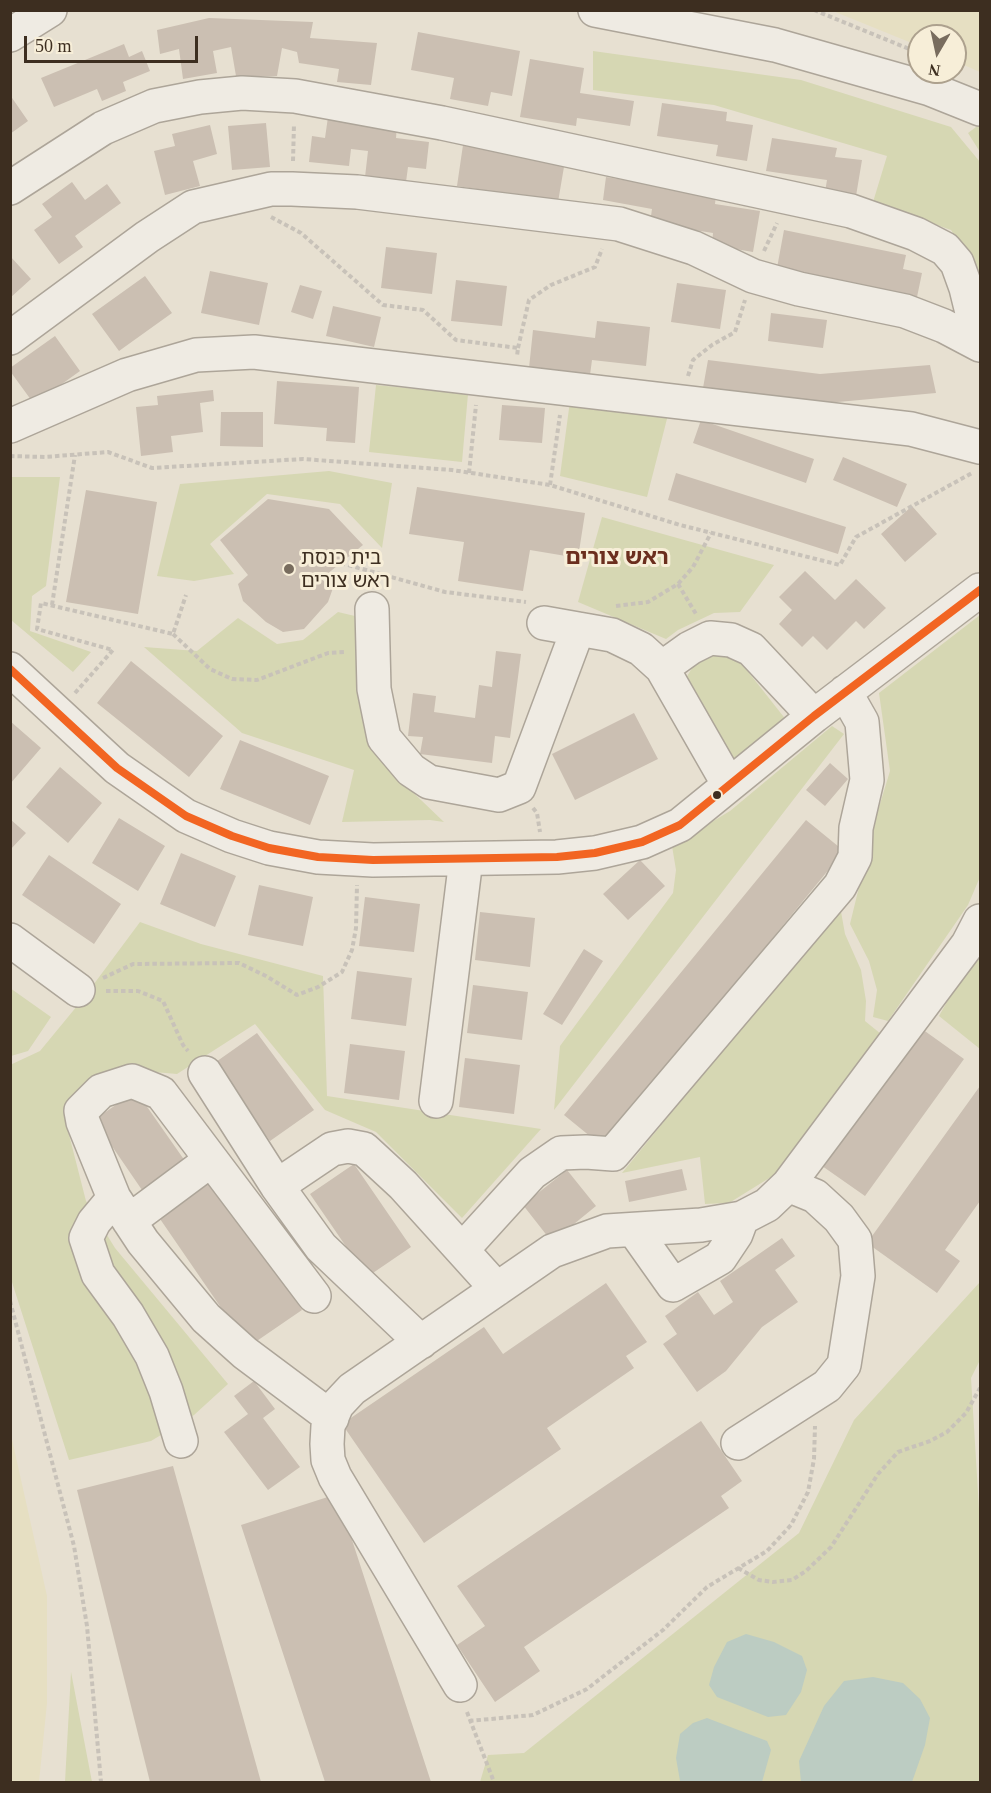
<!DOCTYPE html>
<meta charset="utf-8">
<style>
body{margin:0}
#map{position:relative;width:991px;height:1793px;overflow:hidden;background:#e7e0d1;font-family:Georgia,serif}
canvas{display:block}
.frame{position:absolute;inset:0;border:12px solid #3d2e20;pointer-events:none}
.north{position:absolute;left:907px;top:24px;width:60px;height:60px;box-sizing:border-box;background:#f7eed8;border:2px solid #ada18e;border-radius:50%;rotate:189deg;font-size:16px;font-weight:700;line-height:24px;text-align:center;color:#3d2e20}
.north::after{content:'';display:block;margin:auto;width:21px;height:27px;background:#786c5e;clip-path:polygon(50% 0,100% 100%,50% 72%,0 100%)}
.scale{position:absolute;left:24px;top:36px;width:174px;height:27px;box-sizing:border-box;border:3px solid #3d2e20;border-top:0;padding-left:8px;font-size:18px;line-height:21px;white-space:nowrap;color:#3d2e20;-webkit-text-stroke:4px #f7eed8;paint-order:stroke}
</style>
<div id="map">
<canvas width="991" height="1793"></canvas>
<div class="frame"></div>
<div class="north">N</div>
<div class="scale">50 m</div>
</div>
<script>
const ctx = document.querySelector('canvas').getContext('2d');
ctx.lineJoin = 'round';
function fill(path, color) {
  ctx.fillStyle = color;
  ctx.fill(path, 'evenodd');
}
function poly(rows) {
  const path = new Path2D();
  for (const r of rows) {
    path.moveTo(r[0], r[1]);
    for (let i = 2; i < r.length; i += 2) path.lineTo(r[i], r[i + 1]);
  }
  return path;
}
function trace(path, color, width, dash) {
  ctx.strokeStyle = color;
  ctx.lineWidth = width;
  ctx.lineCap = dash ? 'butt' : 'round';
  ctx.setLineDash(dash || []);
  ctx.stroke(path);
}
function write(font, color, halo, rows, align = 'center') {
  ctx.font = font + ' Georgia,"Noto Sans Hebrew",serif';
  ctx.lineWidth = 6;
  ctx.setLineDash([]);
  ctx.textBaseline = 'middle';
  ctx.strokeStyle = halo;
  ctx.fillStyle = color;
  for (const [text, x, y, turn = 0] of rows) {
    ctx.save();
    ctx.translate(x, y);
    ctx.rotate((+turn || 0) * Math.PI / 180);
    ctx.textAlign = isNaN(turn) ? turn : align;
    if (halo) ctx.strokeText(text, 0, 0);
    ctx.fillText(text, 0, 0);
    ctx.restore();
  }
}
fill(poly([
 [833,11,980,11,980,72,955,61,955,36,919,36,919,46],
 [11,1435,47,1596,47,1703,39,1782,11,1782]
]), '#e6dfc2');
fill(poly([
 [593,51,801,80,951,127,980,162,980,285,977,269,951,230,873,202,887,156,714,105,593,90],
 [980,124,980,152,968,133],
 [376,385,468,394,462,462,369,452],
 [570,401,669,411,647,497,560,476],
 [329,471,392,483,382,548,340,504,267,494,210,544,234,574,194,581,157,576,180,484],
 [11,477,60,477,46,586,32,596,30,631,91,652,73,672,11,620],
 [602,517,774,565,740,612,714,613,678,630,666,639,578,602],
 [338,612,359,617,357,685,368,738,399,779,444,822,430,820,342,822,354,770,242,733,144,647,197,651,238,618,277,644,303,640],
 [980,615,980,877,968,905,888,1021,873,1017,877,990,869,961,850,924,876,817,890,771,879,693],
 [721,650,742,664,787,721,736,761,692,697,686,678,701,653],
 [832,726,844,734,554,1110,560,1046,673,893,676,870,672,846,730,811],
 [840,906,845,934,861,970,866,1001,865,1021,881,1034,779,1172,729,1203,705,1204,700,1157,622,1173],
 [140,922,201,944,323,976,327,1096,541,1129,462,1218,376,1132,325,1110,255,1024,177,1074,120,1069,82,1091,65,1119,86,1201,115,1248,228,1384,194,1415,151,1441,69,1460,11,1279,10,1065,40,1051,82,1000],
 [980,943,980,1049,939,1016],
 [10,988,51,1017,28,1051,11,1056],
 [980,1282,980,1360,971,1378,980,1525,980,1782,480,1782,488,1755,524,1753,799,1533,854,1420],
 [71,1672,92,1782,65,1782]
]), '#d6d7b3');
fill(poly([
 [746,1634,774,1642,802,1656,807,1670,801,1692,786,1715,768,1717,717,1697,709,1685,714,1667,727,1642],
 [873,1677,903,1683,920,1699,930,1718,925,1745,912,1782,801,1782,799,1761,824,1706,844,1681],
 [707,1718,767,1741,771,1750,762,1782,685,1782,680,1781,676,1758,680,1734,693,1723]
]), '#bcccc2');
fill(poly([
 [209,18,313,22,310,38,377,43,371,85,337,82,339,69,299,63,297,52,282,48,277,76,236,76,231,47,213,51,217,73,183,79,179,49,160,54,157,30],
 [418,32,520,51,512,96,491,92,488,106,450,99,454,78,411,70],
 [124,44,129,57,142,51,150,71,123,82,126,91,102,101,97,89,54,107,41,78],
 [530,59,584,68,580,93,634,101,630,126,577,118,576,126,520,117],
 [10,95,28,121,10,134],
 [662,103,727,112,726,121,753,125,747,161,716,156,718,145,657,136],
 [328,117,397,125,396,138,429,142,426,169,408,167,406,182,365,177,368,151,351,149,349,166,309,162,312,136,325,138],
 [266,123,270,167,232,170,228,126],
 [210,125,217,154,193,161,200,186,165,195,154,151,175,146,172,134],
 [772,138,837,148,835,157,862,160,856,196,825,192,827,180,766,171],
 [463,145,565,161,558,202,457,186],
 [606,177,716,195,715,204,760,211,753,252,712,245,713,233,650,223,652,209,603,200],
 [72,182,85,200,107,184,121,203,75,236,83,247,59,264,34,230,52,217,42,204],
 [784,230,906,255,903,269,922,273,917,297,777,268],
 [386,247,437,253,432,294,381,288],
 [10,256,31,279,10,298],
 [210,271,268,283,259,325,201,313],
 [145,276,172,313,119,351,92,314],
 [456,280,507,286,502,326,451,321],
 [677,283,726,290,720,329,671,322],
 [300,285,322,291,313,319,291,312],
 [333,306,381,317,374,347,326,336],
 [771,313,827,320,823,348,768,341],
 [597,321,650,327,646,366,592,360,590,375,529,368,533,330,595,338],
 [55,336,80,371,34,404,10,371,10,368],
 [708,360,820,374,930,365,936,393,816,404,703,388],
 [277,381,359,387,355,443,326,441,327,428,274,424],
 [213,390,214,401,200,403,203,432,171,436,173,452,141,456,136,407,158,405,157,396],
 [502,405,545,408,542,443,499,440],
 [221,412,263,412,263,447,220,446],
 [701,420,814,459,806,483,693,443],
 [843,457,907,484,897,507,833,480],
 [676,473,846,527,838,554,668,500],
 [417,487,585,513,578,558,530,550,523,591,458,581,464,542,409,534],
 [86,490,157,502,138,614,66,602],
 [268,499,329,509,363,545,321,579,333,588,328,602,304,629,283,632,266,622,243,601,238,584,248,575,220,540],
 [912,506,937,534,905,562,881,534],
 [805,571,835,600,856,579,886,608,864,629,856,621,827,650,813,636,802,647,779,624,792,610,779,597],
 [496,651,521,654,510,738,495,736,492,763,420,754,423,737,408,736,413,693,436,696,434,712,475,718,479,685,492,687],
 [131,661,223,736,189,777,97,703],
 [634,713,658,759,575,800,552,754],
 [10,721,41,748,10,784],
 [240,740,329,776,310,825,220,789],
 [830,763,848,779,825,806,806,790],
 [60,767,102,803,68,843,26,807],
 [119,818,165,846,138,891,92,863],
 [10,819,26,833,10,850],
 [806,820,844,851,602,1146,564,1115],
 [181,853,236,876,215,927,160,904],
 [49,855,121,904,94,944,22,895],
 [640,860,665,886,628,920,603,894],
 [259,885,313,897,303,946,248,935],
 [365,897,420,904,414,952,359,946],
 [480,912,535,918,530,967,475,960],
 [584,949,603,961,562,1025,543,1014],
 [357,971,412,978,406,1026,351,1019],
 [473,985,528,992,522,1040,467,1033],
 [922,1029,964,1059,865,1196,815,1161],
 [257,1033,314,1110,270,1141,213,1064],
 [350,1044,405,1051,399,1100,344,1093],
 [465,1058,520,1065,514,1114,459,1107],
 [980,1086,980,1201,945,1250,960,1261,937,1293,867,1243],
 [136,1091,185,1161,142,1190,94,1120],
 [354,1164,411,1247,367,1277,310,1194],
 [682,1169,687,1190,629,1202,625,1181],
 [567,1170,596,1206,552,1242,523,1205],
 [212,1180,302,1310,248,1347,158,1216],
 [782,1238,795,1256,775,1270,798,1302,762,1327,726,1371,697,1392,663,1344,677,1334,665,1316,698,1292,714,1315,733,1302,720,1281],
 [606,1283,647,1342,626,1356,634,1368,547,1428,561,1449,424,1543,342,1424,484,1327,503,1354],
 [254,1381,275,1409,263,1418,300,1467,268,1490,224,1432,248,1414,234,1396],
 [701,1421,742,1481,721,1496,729,1508,524,1647,540,1671,495,1702,457,1645,485,1626,457,1586],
 [173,1466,261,1782,150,1782,77,1490],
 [337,1494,431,1782,325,1782,241,1525]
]), '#cbbfb2');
const minor = poly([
 [595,10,775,45,930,89,980,109],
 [10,35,50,10],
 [10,188,103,128,154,106,200,97,242,93,295,96,442,123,851,211,916,234,945,249,957,263,966,288,980,345],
 [10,338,147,237,193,207,271,189,292,189,357,192,619,224,694,248,753,276,799,289,905,311,944,326,980,345],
 [10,426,127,375,196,355,254,352,911,429,980,447],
 [372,609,374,689,384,738,411,770,429,782,499,795,519,787,578,629],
 [544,623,612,635,641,649,662,668,729,785],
 [662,668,690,648,710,638,731,640,751,649,814,716],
 [10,669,117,768,186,816,232,836,269,848,318,857,373,860,557,857,595,853,642,842,680,825,814,716,980,590],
 [10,940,78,990],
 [205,1073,277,1186,321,1247,421,1342],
 [436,1101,466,859],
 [277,1186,332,1149,348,1146,364,1149,403,1185,497,1289],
 [114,1198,94,1222,86,1238,98,1274,128,1315,152,1356,166,1391,181,1441],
 [129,1221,211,1160],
 [634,1230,673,1285,720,1258,736,1234,742,1218],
 [462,1250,532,1173,561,1153,586,1152,613,1154,840,886,855,857,856,828,867,780,862,722,845,692],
 [314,1296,161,1093,132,1081,101,1091,81,1111,83,1122,114,1198,143,1242,206,1318,245,1353,332,1418],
 [738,1443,827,1386,844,1365,858,1276,855,1240,839,1218,815,1196,788,1185],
 [460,1685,335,1477,328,1460,327,1444,328,1426,337,1405,352,1389,552,1251,607,1231,701,1225,742,1218,767,1205,788,1185,968,944,980,921]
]);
trace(minor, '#ada599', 36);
trace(poly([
 [814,10,919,53],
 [293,161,294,124],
 [271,217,301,233,383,305,423,310,456,340,518,348,517,356],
 [764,251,777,223],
 [518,348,529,300,551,285,595,267,602,249],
 [688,376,693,360,712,345,735,332,745,300],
 [10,456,45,457,108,452,152,468,303,459,452,470,550,485,680,525,840,565,856,537,972,473],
 [469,473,476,405],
 [550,485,560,415],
 [341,563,445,592,526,602],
 [678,584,696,614],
 [52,605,75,455],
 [616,606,648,602,678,584,693,567,711,533],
 [173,634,210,669,232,679,257,680,328,653,345,652],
 [75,693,113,650,37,629,41,603,173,634,186,595],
 [533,808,537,813,540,832],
 [103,978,133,964,239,963,266,976,297,995,318,987,342,972,352,950,356,928,357,885],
 [106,991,138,991,163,1001,183,1045,188,1051],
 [10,1301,74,1546,87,1626,101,1782],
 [738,1568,759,1580,773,1582,792,1580,806,1571,831,1547,878,1474,898,1452,930,1441,947,1432,966,1413,980,1388],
 [467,1712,494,1782],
 [469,1721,533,1715,587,1689,663,1630,707,1587,767,1551,791,1525,808,1492,814,1459,815,1426]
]), '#c8c2b9', 4, [4.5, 3]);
trace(minor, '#efebe3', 33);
trace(poly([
 [10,669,117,768,186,816,232,836,269,848,318,857,373,860,557,857,595,853,642,842,680,825,814,716,980,590]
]), '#f26522', 8);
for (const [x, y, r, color] of [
 [289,569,6,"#786c5e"],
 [717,795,5,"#3d2e20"]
]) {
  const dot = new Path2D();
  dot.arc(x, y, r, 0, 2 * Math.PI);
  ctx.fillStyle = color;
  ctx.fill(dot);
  trace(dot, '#f7eed8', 2);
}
write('20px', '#3d2e20', '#f7eed8', [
 ["בית כנסת",301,558],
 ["ראש צורים",301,581]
], 'left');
write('bold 22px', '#6b2e1e', '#f7eed8', [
 ["ראש צורים",617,558]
]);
</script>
